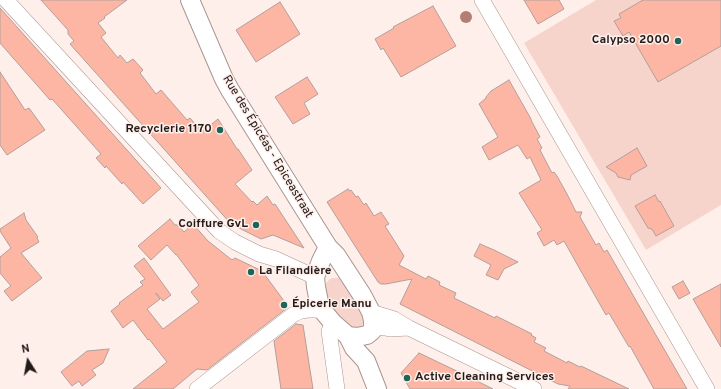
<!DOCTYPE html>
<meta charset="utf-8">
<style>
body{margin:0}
#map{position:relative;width:721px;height:389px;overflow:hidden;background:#ffefeb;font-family:Overpass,sans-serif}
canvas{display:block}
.north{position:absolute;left:8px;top:341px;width:40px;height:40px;-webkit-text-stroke:3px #ffefeb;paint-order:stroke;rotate:349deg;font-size:11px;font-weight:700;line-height:16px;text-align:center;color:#221b19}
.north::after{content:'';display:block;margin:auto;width:14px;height:18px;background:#221b19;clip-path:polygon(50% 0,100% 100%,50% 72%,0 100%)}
</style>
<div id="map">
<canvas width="721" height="389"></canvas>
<div class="north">N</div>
</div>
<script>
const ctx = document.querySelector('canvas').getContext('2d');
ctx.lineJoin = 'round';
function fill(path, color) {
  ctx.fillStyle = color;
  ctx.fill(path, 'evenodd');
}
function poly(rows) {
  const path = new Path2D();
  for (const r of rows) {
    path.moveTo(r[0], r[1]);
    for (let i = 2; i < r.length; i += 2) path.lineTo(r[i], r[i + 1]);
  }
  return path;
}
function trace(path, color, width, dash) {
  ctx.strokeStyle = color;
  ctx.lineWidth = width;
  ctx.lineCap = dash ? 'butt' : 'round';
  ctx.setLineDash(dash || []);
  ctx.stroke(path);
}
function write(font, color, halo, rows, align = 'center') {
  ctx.font = font + ' Overpass,sans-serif';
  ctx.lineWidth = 3;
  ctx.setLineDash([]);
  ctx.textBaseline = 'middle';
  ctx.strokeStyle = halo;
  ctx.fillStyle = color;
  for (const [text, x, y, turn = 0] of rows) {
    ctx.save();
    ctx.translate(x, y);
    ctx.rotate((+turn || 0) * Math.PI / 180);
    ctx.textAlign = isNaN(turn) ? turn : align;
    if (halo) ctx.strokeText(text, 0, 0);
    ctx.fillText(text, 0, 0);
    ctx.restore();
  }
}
fill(poly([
 [596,0,721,0,721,205,646,250,524,43],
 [333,278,339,278,343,279,346,282,363,316,364,321,362,326,358,329,352,330,336,316,326,299,324,286,327,282,330,279]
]), '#f7d4cb');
const building = poly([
 [41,0,127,0,104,17,105,18,98,23,106,33,101,37,118,58,120,55,127,63,133,59,143,70,140,73,156,94,161,90,187,120,190,118,202,132,218,119,237,149,238,149,252,170,235,184,252,202,253,201,257,205,267,196,273,205,275,204,304,248,273,235,261,239,231,224,70,44,74,41,68,34,68,30,41,0],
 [524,0,559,0,564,9,538,24,524,0],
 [643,0,721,0,721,46,658,82,629,32,623,36,614,21,621,18,619,14,643,0],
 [280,2,300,34,256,62,236,30,280,2],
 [433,6,456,46,401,77,383,48,381,50,375,39,394,28,393,27,433,6],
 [0,8,161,188,143,204,123,182,122,184,106,166,105,168,96,158,101,154,52,99,50,100,0,43,0,8],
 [0,72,25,110,29,108,45,130,7,155,0,145,0,72],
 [307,77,318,94,304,103,310,114,293,124,275,97,307,77],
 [509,80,531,119,531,120,540,137,537,139,542,148,540,150,552,173,554,172,557,176,567,194,576,212,582,212,580,217,596,245,599,243,604,252,607,250,687,389,654,389,630,346,629,347,609,313,606,315,582,273,564,241,557,245,554,240,544,246,537,233,542,230,519,193,541,180,530,157,527,159,518,145,489,160,482,147,498,137,479,104,486,98,486,97,491,91,509,80],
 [637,148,647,166,631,175,630,180,618,177,616,173,606,167,637,148],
 [348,189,349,191,351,190,356,197,358,196,364,205,366,203,374,216,381,212,389,224,385,226,404,256,399,265,426,279,428,276,440,282,439,285,456,293,454,298,495,318,496,316,532,334,531,335,536,338,534,342,546,348,544,351,567,363,568,361,580,367,581,366,629,389,568,389,570,386,558,384,400,304,412,279,386,284,381,284,378,282,327,202,348,189],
 [655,195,659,202,660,201,674,226,656,236,652,229,648,228,635,206,655,195],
 [24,213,26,220,38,237,37,238,39,242,21,253,42,278,12,301,4,291,11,286,0,273,0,257,11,248,0,231,0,229,24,213],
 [170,219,175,225,178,225,184,232,193,224,208,241,232,260,235,258,262,271,287,305,287,308,207,370,197,369,173,389,133,389,167,362,149,339,148,340,133,320,123,328,111,311,120,304,119,303,143,285,140,282,145,279,134,266,144,258,171,295,163,301,156,293,156,294,160,299,147,309,163,329,199,302,191,292,199,285,176,254,176,255,167,245,151,260,138,246,170,219],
 [480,244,494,250,518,262,504,269,498,280,486,275,491,265,474,256,480,244],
 [683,281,690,293,679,299,672,287,683,281],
 [721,284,721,347,693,299,721,284],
 [296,324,303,325,313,389,281,389,275,348,274,341,296,324],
 [109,349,103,363,92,370,96,375,82,386,79,381,72,386,61,372,87,351,109,349],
 [419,353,463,374,493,389,410,389,401,373,419,353]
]);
fill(building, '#feb6a4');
trace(building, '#b29f9b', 1);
const minor = poly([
 [6,0,219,231,235,242,259,254,276,259,315,277],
 [482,0,707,389],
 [371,312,394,319,409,328,534,389],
 [333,323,329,331,337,389],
 [373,327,385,328,390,329,409,328],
 [197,389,294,314,301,311,308,310,316,310,323,311]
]);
const tertiary = poly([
 [190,0,224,79,230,90,328,247,336,255,362,295,371,312,373,320,373,327,372,331,367,335,357,337,348,336,333,323,323,311,319,302,316,287,315,277,321,261,328,247],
 [348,336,354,348,366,361,377,389]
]);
trace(minor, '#a89590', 16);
trace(tertiary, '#a89590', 20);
trace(minor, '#fff', 15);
trace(tertiary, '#fff', 18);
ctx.fillStyle = '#b37f73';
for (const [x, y] of [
 [466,17]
]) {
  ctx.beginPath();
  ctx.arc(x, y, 6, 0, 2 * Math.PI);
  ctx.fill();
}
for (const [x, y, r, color] of [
 [678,41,4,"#1d6459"],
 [220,130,4,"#1d6459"],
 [256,225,4,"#1d6459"],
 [251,272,4,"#1d6459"],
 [284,305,4,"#1d6459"],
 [407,378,4,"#1d6459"]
]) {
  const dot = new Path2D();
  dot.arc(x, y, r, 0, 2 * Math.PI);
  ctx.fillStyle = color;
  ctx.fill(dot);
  trace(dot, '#ffefeb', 1.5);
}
write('bold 12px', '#221b19', '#ffefeb', [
 ["Calypso 2000",670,41],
 ["Recyclerie 1170",212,130],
 ["Coiffure GvL",248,225],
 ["La Filandière",259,272,"left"],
 ["Épicerie Manu",292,305,"left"],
 ["Active Cleaning Services",415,378,"left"]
], 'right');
write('12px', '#221b19', '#ffefeb', [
 ["Rue des Épicéas - Epiceastraat",267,147,59]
]);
</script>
